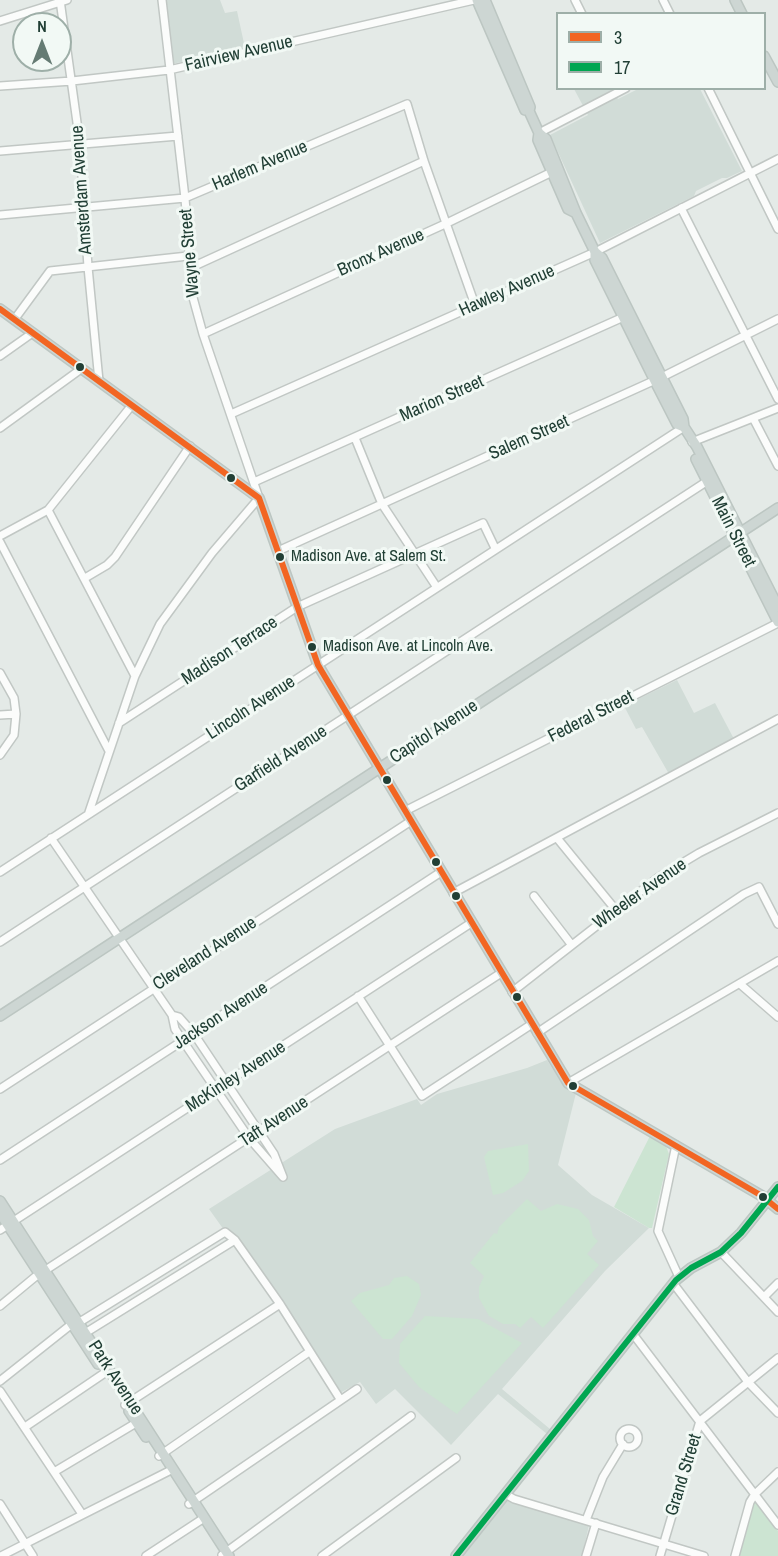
<!DOCTYPE html>
<style>
body{margin:0}
#map{position:relative;width:778px;height:1556px;overflow:hidden;background:#e4eae7;font-family:"Archivo Narrow",sans-serif}
canvas{display:block}
.legend{position:absolute;left:556px;top:12px;width:210px;height:78px;box-sizing:border-box;background:#f2f9f5;border:2px solid #9eafa8;margin:0;padding:8px 10px;list-style:none;font-size:18px;color:#213f35}
.legend li{display:flex;align-items:center;gap:12px;height:30px}
.legend b{width:30px;border:2px solid #9eafa8}
.north{position:absolute;left:12px;top:12px;width:60px;height:60px;box-sizing:border-box;background:#f2f9f5;border:2px solid #9eafa8;border-radius:50%;rotate:0deg;font-size:16px;font-weight:700;line-height:24px;text-align:center;color:#213f35}
.north::after{content:'';display:block;margin:auto;width:21px;height:27px;background:#657b73;clip-path:polygon(50% 0,100% 100%,50% 72%,0 100%)}
</style>
<div id="map">
<canvas width="778" height="1556"></canvas>
<ul class="legend">
<li><b style="height:8px;background:#f26522"></b>3</li>
<li><b style="height:8px;background:#00a651"></b>17</li>
</ul>
<div class="north">N</div>
</div>
<script>
const ctx = document.querySelector('canvas').getContext('2d');
ctx.lineJoin = 'round';
function fill(path, color) {
  ctx.fillStyle = color;
  ctx.fill(path, 'evenodd');
}
function poly(rows) {
  const path = new Path2D();
  for (const r of rows) {
    if (r.length === 3) {
      path.moveTo(r[0] + r[2], r[1]);
      path.arc(r[0], r[1], r[2], 0, 2 * Math.PI);
      continue;
    }
    path.moveTo(r[0], r[1]);
    for (let i = 2; i < r.length; i += 2) path.lineTo(r[i], r[i + 1]);
  }
  return path;
}
function trace(path, color, width, dash) {
  ctx.strokeStyle = color;
  ctx.lineWidth = width;
  ctx.lineCap = dash ? 'butt' : 'round';
  ctx.setLineDash(dash || []);
  ctx.stroke(path);
}
function write(font, color, halo, rows, align = 'center') {
  ctx.font = font + ' "Archivo Narrow",sans-serif';
  ctx.lineWidth = 6;
  ctx.setLineDash([]);
  ctx.textBaseline = 'middle';
  ctx.strokeStyle = halo;
  ctx.fillStyle = color;
  for (const [text, x, y, turn = 0] of rows) {
    ctx.save();
    ctx.translate(x, y);
    ctx.rotate((+turn || 0) * Math.PI / 180);
    ctx.textAlign = isNaN(turn) ? turn : align;
    if (halo) ctx.strokeText(text, 0, 0);
    ctx.fillText(text, 0, 0);
    ctx.restore();
  }
}
fill(poly([
 [165,0,220,0,225,13,237,11,245,48,172,64],
 [574,89,612,89,618,99,638,89,700,89,742,171,727,178,722,178,696,191,694,196,600,243,550,135,588,115],
 [677,680,694,713,715,703,734,739,669,774,642,727,636,729,624,706],
 [547,1060,563,1085,576,1093,558,1165,592,1195,649,1228,605,1271,502,1389,550,1429,547,1434,498,1394,451,1445,395,1389,376,1404,360,1382,340,1393,232,1233,224,1230,209,1209,335,1129,417,1099,421,1105,437,1094,527,1068],
 [506,1500,589,1525,582,1556,461,1556]
]), '#d1dcd7');
fill(poly([
 [650,1136,666,1146,669,1154,652,1228,649,1228,614,1207],
 [528,1144,529,1171,522,1181,503,1193,493,1195,484,1157,488,1151],
 [527,1199,541,1211,557,1204,578,1209,589,1220,593,1236,598,1241,587,1254,599,1265,543,1328,531,1317,520,1328,515,1324,503,1324,489,1316,479,1298,479,1287,484,1276,470,1263,494,1233,497,1234,499,1227],
 [407,1276,419,1284,421,1295,412,1316,392,1339,383,1339,351,1301,360,1293,389,1285,394,1278],
 [425,1316,478,1319,522,1343,457,1414,419,1387,399,1363,400,1344],
 [756,1502,778,1531,778,1556,738,1556,754,1503]
]), '#cce4d2');
const minor = poly([
 [60,0,80,144,88,267,99,381],
 [575,0,582,14],
 [663,0,670,14],
 [0,21,67,0],
 [0,86,72,81,169,70,474,0],
 [708,88,778,229],
 [539,133,626,88],
 [0,151,178,136],
 [681,208,778,399],
 [0,215,185,198,407,104,424,161,475,305],
 [190,268,424,161],
 [14,320,50,271,188,256],
 [203,334,445,224,554,171],
 [0,356,31,334],
 [231,414,595,252,778,159],
 [753,418,778,466],
 [0,428,81,369],
 [355,438,382,504,436,586],
 [692,442,778,408],
 [254,482,628,315],
 [48,510,135,676],
 [0,536,48,510,132,405],
 [0,542,109,751],
 [278,551,662,377,778,319],
 [85,578,107,565,115,557,190,446],
 [0,673,14,698,16,714,14,735,0,755],
 [0,715,16,714],
 [119,723,297,607,483,523,495,548],
 [405,811,778,623],
 [89,812,135,676,160,624,212,553,259,498,203,334,192,294,185,198,162,0],
 [51,838,172,1015,175,1029,183,1041,249,1138,283,1177,274,1154,194,1034,179,1017,172,1015],
 [557,838,615,909],
 [0,872,684,427],
 [453,893,778,719],
 [534,896,571,944],
 [0,942,709,480],
 [740,984,778,1017],
 [512,992,659,877,699,853,778,813],
 [358,996,422,1096,532,1024],
 [537,1033,744,894,759,887,778,924],
 [568,1083,778,961],
 [0,1089,411,821],
 [676,1145,658,1231,679,1277],
 [0,1160,441,872],
 [0,1230,471,923],
 [721,1252,778,1312],
 [673,1283,748,1382,778,1413],
 [764,1297,778,1283],
 [0,1306,35,1277,501,973],
 [633,1334,778,1525],
 [82,1335,235,1240],
 [0,1381,68,1327,83,1320,225,1232,235,1240,280,1304,340,1399],
 [0,1391,82,1514],
 [125,1405,280,1304],
 [25,1427,109,1370],
 [629,1438,9],
 [159,1456,309,1352],
 [54,1472,136,1423],
 [505,1494,514,1499,704,1556],
 [0,1504,33,1556],
 [189,1504,357,1389],
 [586,1520,603,1477,623,1444],
 [222,1555,411,1416],
 [1,1556,173,1469],
 [146,1556,204,1518],
 [322,1556,456,1458],
 [586,1556,596,1523],
 [660,1556,700,1421,778,1358],
 [735,1556,750,1502,755,1494,778,1472]
]);
const major = poly([
 [477,0,525,110],
 [485,0,530,107,529,111,539,133,546,139,576,213,595,252,602,258,683,419,684,427,697,447,778,607],
 [735,0,742,14],
 [764,56,778,82],
 [539,133,538,140,568,209,576,213],
 [595,252,595,260,655,381,677,424,684,427],
 [0,309,259,498,318,665,568,1083,762,1196,778,1209],
 [696,459,778,622],
 [0,1016,778,508],
 [0,1201,229,1556],
 [0,1213,98,1364],
 [129,1411,146,1437],
 [456,1556,676,1280,691,1268,721,1252,741,1233,778,1187]
]);
trace(minor, '#c1c7c4', 10);
trace(major, '#bcc6c2', 12);
trace(minor, '#fbfcfb', 7);
trace(major, '#cdd6d3', 9);
trace(poly([
 [0,309,259,498,318,665,568,1083,762,1196,778,1209]
]), '#f26522', 6);
trace(poly([
 [456,1556,676,1280,691,1268,721,1252,741,1233,778,1187]
]), '#00a651', 6);
for (const [x, y, r, color] of [
 [80,367,5,"#213f35"],
 [231,478,5,"#213f35"],
 [280,557,5,"#213f35"],
 [312,647,5,"#213f35"],
 [387,780,5,"#213f35"],
 [436,862,5,"#213f35"],
 [456,896,5,"#213f35"],
 [517,997,5,"#213f35"],
 [573,1086,5,"#213f35"],
 [763,1197,5,"#213f35"]
]) {
  const dot = new Path2D();
  dot.arc(x, y, r, 0, 2 * Math.PI);
  ctx.fillStyle = color;
  ctx.fill(dot);
  trace(dot, '#f2f9f5', 2);
}
write('16px', '#213f35', '#f2f9f5', [
 ["Madison Ave. at Salem St.",291,557],
 ["Madison Ave. at Lincoln Ave.",323,647]
], 'left');
write('18px', '#213f35', '#f2f9f5', [
 ["Fairview Avenue",239,54,-13],
 ["Harlem Avenue",260,166,-23],
 ["Amsterdam Avenue",82,190,-94],
 ["Wayne Street",190,253,-95],
 ["Bronx Avenue",381,253,-24],
 ["Hawley Avenue",507,291,-24],
 ["Marion Street",442,399,-24],
 ["Salem Street",529,438,-24],
 ["Main Street",733,532,63],
 ["Madison Terrace",230,651,-33],
 ["Lincoln Avenue",251,708,-33],
 ["Federal Street",591,717,-27],
 ["Capitol Avenue",434,732,-33],
 ["Garfield Avenue",281,759,-33],
 ["Wheeler Avenue",640,894,-35],
 ["Cleveland Avenue",205,954,-33],
 ["Jackson Avenue",221,1016,-33],
 ["McKinley Avenue",236,1077,-33],
 ["Taft Avenue",274,1122,-33],
 ["Park Avenue",115,1378,57],
 ["Grand Street",684,1475,-73]
]);
</script>
